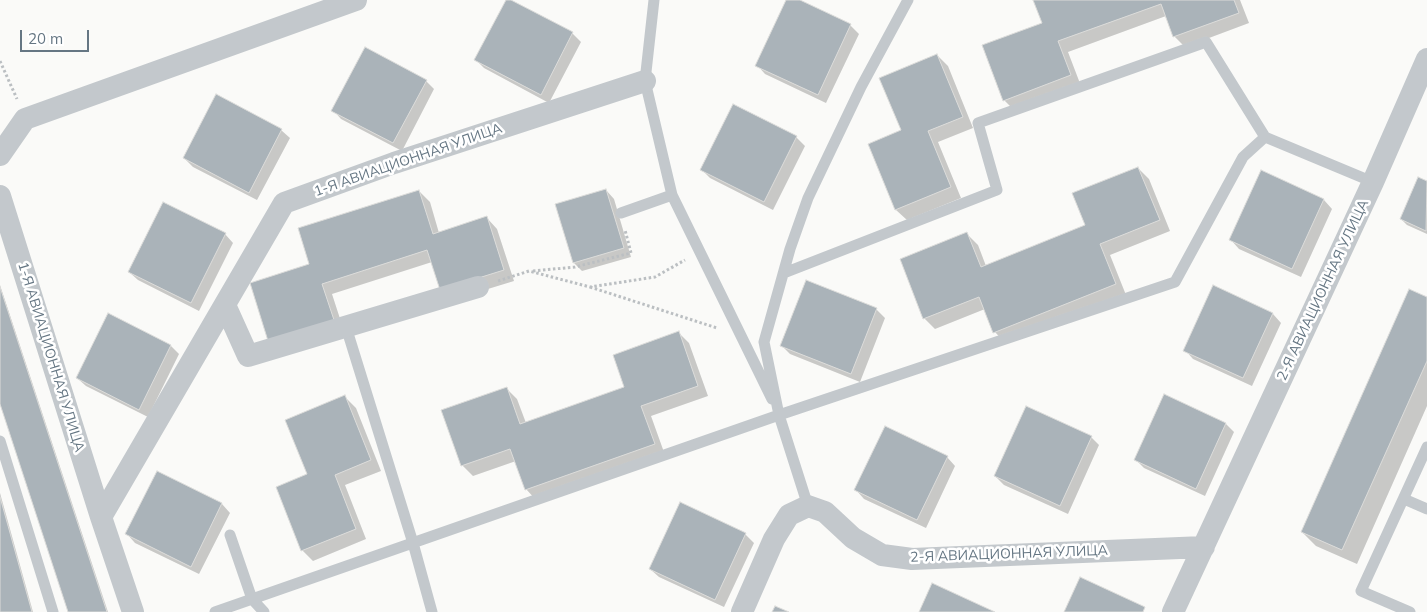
<!DOCTYPE html>
<meta charset="utf-8">
<style>
body{margin:0}
#map{position:relative;width:1427px;height:612px;overflow:hidden;background:#fafaf8;font-family:Mulish,sans-serif}
canvas{display:block}
.scale{position:absolute;left:20px;top:30px;width:69px;height:22px;box-sizing:border-box;border:2px solid #657683;border-top:0;padding-left:6px;font-size:15px;line-height:18px;white-space:nowrap;color:#657683;-webkit-text-stroke:4px #fff;paint-order:stroke}
</style>
<div id="map">
<canvas width="1427" height="612"></canvas>
<div class="scale">20 m</div>
</div>
<script>
const ctx = document.querySelector('canvas').getContext('2d');
ctx.lineJoin = 'round';
function fill(path, color) {
  ctx.fillStyle = color;
  ctx.fill(path, 'evenodd');
}
function poly(rows) {
  const path = new Path2D();
  for (const r of rows) {
    path.moveTo(r[0], r[1]);
    for (let i = 2; i < r.length; i += 2) path.lineTo(r[i], r[i + 1]);
  }
  return path;
}
function trace(path, color, width, dash) {
  ctx.strokeStyle = color;
  ctx.lineWidth = width;
  ctx.lineCap = dash ? 'butt' : 'round';
  ctx.setLineDash(dash || []);
  ctx.stroke(path);
}
function write(font, color, halo, rows, align = 'center') {
  ctx.font = font + ' Mulish,sans-serif';
  ctx.lineWidth = 5;
  ctx.setLineDash([]);
  ctx.textBaseline = 'middle';
  ctx.strokeStyle = halo;
  ctx.fillStyle = color;
  for (const [text, x, y, turn = 0] of rows) {
    ctx.save();
    ctx.translate(x, y);
    ctx.rotate((+turn || 0) * Math.PI / 180);
    ctx.textAlign = isNaN(turn) ? turn : align;
    if (halo) ctx.strokeText(text, 0, 0);
    ctx.fillText(text, 0, 0);
    ctx.restore();
  }
}
fill(poly([
 [507,0,573,34,581,42,549,103,484,68,476,60],
 [788,0,797,0,850,25,859,34,826,103,765,74,757,65],
 [1034,0,1240,0,1249,23,1185,47,1174,36,1166,16,1068,52,1081,86,1015,111,1004,100,1043,24],
 [937,55,948,66,973,128,938,142,961,198,907,220,896,210,870,144,903,131],
 [426,81,434,89,402,151,341,119,333,110],
 [281,130,290,138,257,200,193,167,184,158],
 [796,137,805,146,773,210,710,178,702,170],
 [1138,168,1149,179,1170,231,1110,255,1126,295,1005,343,995,332,985,309,935,329,924,318,967,234,978,245,986,266,1087,226],
 [1262,172,1324,200,1332,209,1301,277,1239,249,1231,240],
 [1419,179,1427,182,1427,234,1407,225,1401,219],
 [606,190,614,199,631,257,582,271,574,263],
 [419,191,430,202,439,233,487,218,497,229,514,281,452,300,432,262,332,294,344,331,280,351,311,265],
 [225,234,233,243,199,311,138,280,129,272],
 [0,285,108,612,70,612,0,400],
 [1214,287,1273,314,1281,323,1252,386,1193,359,1185,350],
 [1427,299,1427,406,1357,564,1316,546,1302,532],
 [876,309,885,318,860,382,790,354,782,346],
 [679,333,689,343,708,396,651,416,665,455,536,500,526,489,516,461,473,476,462,465,506,388,517,399,526,423,626,388],
 [171,346,179,354,148,417,86,386,77,378],
 [345,397,356,408,381,471,345,485,366,539,313,561,302,550,309,475],
 [1226,424,1234,432,1205,496,1144,468,1136,460],
 [1091,437,1099,445,1068,514,1004,485,995,476],
 [947,457,955,466,926,528,864,499,856,490],
 [157,472,222,504,230,513,199,574,135,543,127,534],
 [0,493,33,612,0,612],
 [745,534,754,543,724,607,659,577,650,569]
]), '#0003');
const building = poly([
 [506,0,511,0,573,32,541,95,474,60,506,0],
 [786,0,800,0,851,24,818,95,755,66,786,0],
 [1033,0,1234,0,1239,13,1173,37,1161,4,1058,41,1071,75,1003,101,982,45,1042,23,1033,0],
 [365,47,427,80,393,143,331,111,365,47],
 [937,54,963,117,928,131,951,187,895,210,868,144,901,130,879,78,937,54],
 [216,94,282,129,249,193,183,158,216,94],
 [733,104,797,136,764,202,700,170,733,104],
 [1138,167,1160,220,1100,244,1116,284,993,333,979,297,923,319,900,259,967,232,981,267,1085,225,1072,193,1138,167],
 [1261,170,1324,199,1292,269,1229,240,1261,170],
 [1418,177,1427,181,1426,231,1400,219,1418,177],
 [606,189,624,248,573,263,555,204,606,189],
 [419,190,433,234,487,216,504,270,440,290,427,250,322,284,334,320,268,341,250,283,309,264,298,228,419,190],
 [163,202,226,233,191,303,128,272,163,202],
 [806,280,877,308,851,374,780,346,806,280],
 [1213,285,1273,313,1243,378,1183,351,1213,285],
 [0,287,107,612,68,612,0,404,0,287],
 [1409,289,1427,297,1427,361,1342,550,1301,532,1409,289],
 [108,313,171,345,139,410,76,378,108,313],
 [679,331,698,386,641,406,655,444,525,490,510,449,461,466,441,410,507,387,520,424,624,387,613,355,679,331],
 [1164,394,1226,423,1196,489,1134,460,1164,394],
 [345,395,371,460,335,475,356,529,301,551,276,487,307,474,285,420,345,395],
 [1026,406,1092,436,1060,506,994,476,1026,406],
 [885,426,948,456,917,520,854,490,885,426],
 [157,471,222,503,191,567,125,534,157,471],
 [0,497,32,612,0,612,0,497],
 [680,502,746,533,715,600,649,569,680,502],
 [1080,577,1145,607,1143,612,1064,612,1080,577],
 [932,583,995,612,919,612,932,583],
 [775,606,789,612,772,612,775,606]
]);
fill(building, '#aab3b9');
trace(building, '#dcdcda', 1);
trace(poly([
 [0,61,17,99],
 [533,271,575,267,631,253,625,230],
 [498,281,529,271,590,287,655,277,685,260],
 [590,287,717,328]
]), '#bbbfc2', 3, [2.5, 2.5]);
trace(poly([
 [654,0,645,81,672,195,772,399],
 [621,213,672,195],
 [784,273,997,190,978,123,1206,42,1265,137],
 [346,327,413,543,432,612],
 [0,441,53,612],
 [1404,499,1427,509],
 [808,506,779,415,764,342,790,249,808,198,861,87,908,0],
 [230,535,252,599,264,612],
 [215,612,779,415,1175,282,1243,157,1265,137,1373,182],
 [1410,612,1361,591,1427,447]
]), '#c3c8cc', 11);
trace(poly([
 [0,155,25,119,356,0],
 [0,196,101,517,133,612],
 [225,305,248,356,478,287],
 [101,517,284,203,394,163,645,81],
 [742,612,774,539,789,515,808,506,825,512,853,538,882,555,912,559,1204,547],
 [1173,612,1373,182,1427,59]
]), '#c3c8cc', 22);
write('14px', '#657683', '#fff', [
 ["1-Я АВИАЦИОННАЯ УЛИЦА",408,160,-19],
 ["2-Я АВИАЦИОННАЯ УЛИЦА",1323,290,-65],
 ["1-Я АВИАЦИОННАЯ УЛИЦА",51,357,73],
 ["2-Я АВИАЦИОННАЯ УЛИЦА",1009,554,-2]
]);
</script>
